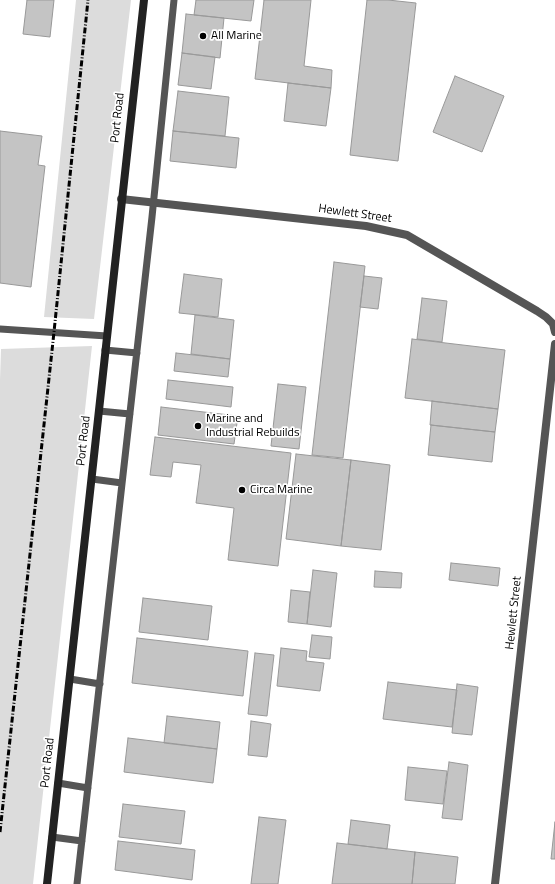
<!DOCTYPE html>
<style>
body{margin:0}
canvas{display:block;background:#fff}
</style>
<canvas width="555" height="884"></canvas>
<script>
const ctx = document.querySelector('canvas').getContext('2d');
ctx.lineJoin = 'round';
function fill(path, color) {
  ctx.fillStyle = color;
  ctx.fill(path, 'evenodd');
}
function poly(rows) {
  const path = new Path2D();
  for (const r of rows) {
    path.moveTo(r[0], r[1]);
    for (let i = 2; i < r.length; i += 2) path.lineTo(r[i], r[i + 1]);
  }
  return path;
}
function trace(path, color, width, dash) {
  ctx.strokeStyle = color;
  ctx.lineWidth = width;
  ctx.lineCap = dash ? 'butt' : 'round';
  ctx.setLineDash(dash || []);
  ctx.stroke(path);
}
function write(font, color, halo, rows, align = 'center') {
  ctx.font = font + ' "Titillium Web",sans-serif';
  ctx.lineWidth = 3.5;
  ctx.setLineDash([]);
  ctx.textBaseline = 'middle';
  ctx.strokeStyle = halo;
  ctx.fillStyle = color;
  for (const [text, x, y, turn = 0] of rows) {
    ctx.save();
    ctx.translate(x, y);
    ctx.rotate((+turn || 0) * Math.PI / 180);
    ctx.textAlign = isNaN(turn) ? turn : align;
    if (halo) ctx.strokeText(text, 0, 0);
    ctx.fillText(text, 0, 0);
    ctx.restore();
  }
}
fill(poly([
 [76,0,131,0,94,319,44,317],
 [92,346,33,884,0,884,0,380,1,349]
]), '#dcdcdc');
const building = poly([
 [27,0,54,0,50,37,23,34,27,0],
 [196,0,254,0,251,21,194,15,196,0],
 [264,0,311,0,304,66,332,70,331,88,255,79,264,0],
 [367,0,388,0,416,3,398,161,350,155,367,0],
 [186,14,224,18,220,58,182,53,186,14],
 [182,53,215,57,211,89,178,85,182,53],
 [455,76,504,96,482,152,433,132,455,76],
 [288,83,331,88,326,126,284,121,288,83],
 [178,91,229,97,225,136,173,131,178,91],
 [0,131,42,136,38,165,45,166,31,287,0,283,0,131],
 [173,131,239,138,236,168,170,161,173,131],
 [334,262,365,266,343,458,312,455,334,262],
 [184,274,222,279,218,317,179,313,184,274],
 [364,276,382,278,378,309,360,307,364,276],
 [422,298,447,301,442,342,417,339,422,298],
 [195,315,234,320,230,359,191,354,195,315],
 [412,339,505,350,498,409,405,398,412,339],
 [176,353,230,359,228,377,174,371,176,353],
 [168,380,233,387,231,407,166,399,168,380],
 [278,384,306,387,299,449,271,446,278,384],
 [432,401,498,409,495,432,430,425,432,401],
 [161,407,238,416,234,444,158,435,161,407],
 [431,425,495,432,492,462,428,455,431,425],
 [155,437,291,453,278,566,228,560,234,508,196,503,201,465,173,462,171,477,150,475,155,437],
 [296,454,351,460,341,546,286,539,296,454],
 [351,460,390,465,381,550,341,546,351,460],
 [451,563,500,568,498,586,449,580,451,563],
 [313,570,337,573,331,627,307,624,313,570],
 [375,571,402,573,401,588,374,587,375,571],
 [291,590,310,592,307,624,288,622,291,590],
 [143,598,212,606,208,640,139,632,143,598],
 [312,635,332,637,330,659,309,657,312,635],
 [137,638,248,651,243,696,132,683,137,638],
 [281,648,307,651,306,661,324,663,320,691,277,686,281,648],
 [255,653,274,655,267,716,248,714,255,653],
 [388,682,457,690,452,727,383,719,388,682],
 [457,684,478,687,472,735,452,733,457,684],
 [167,716,220,722,217,749,164,743,167,716],
 [251,721,271,724,267,757,248,755,251,721],
 [128,738,217,749,213,783,124,772,128,738],
 [449,762,468,765,462,820,442,818,449,762],
 [408,767,447,771,443,804,405,800,408,767],
 [123,804,185,811,181,844,119,837,123,804],
 [259,817,286,820,278,884,251,884,259,817],
 [351,820,390,825,387,849,348,844,351,820],
 [555,822,555,859,551,859,555,822],
 [118,841,195,850,192,880,115,870,118,841],
 [337,843,415,852,412,884,332,884,337,843],
 [415,852,458,857,455,884,412,884,415,852]
]);
fill(building, '#c4c4c4');
trace(building, '#999', 1);
trace(poly([
 [0,329,107,336],
 [105,350,137,353],
 [99,411,130,414],
 [92,479,122,483],
 [70,679,100,684],
 [58,783,88,788],
 [52,837,82,841],
 [77,884,152,217,174,0]
]), '#555', 7);
trace(poly([
 [121,199,366,226,407,235,537,311,546,317,553,324,555,332],
 [495,884,555,344]
]), '#555', 8);
trace(poly([
 [47,884,144,0]
]), '#222', 8);
trace(poly([
 [0,832,54,332,88,0]
]), '#000', 3, [6, 2, 1, 2]);
for (const [x, y, r, color] of [
 [203,36,4,"#000"],
 [198,426,4,"#000"],
 [242,490,4,"#000"]
]) {
  const dot = new Path2D();
  dot.arc(x, y, r, 0, 2 * Math.PI);
  ctx.fillStyle = color;
  ctx.fill(dot);
  trace(dot, '#fff', 1.5);
}
write('12px', '#000', '#fff', [
 ["All Marine",211,36],
 ["Marine and",206,419],
 ["Industrial Rebuilds",206,433],
 ["Circa Marine",250,490]
], 'left');
write('12px', '#000', '#fff', [
 ["Port Road",118,118,-84],
 ["Hewlett Street",355,214,8],
 ["Port Road",84,441,-84],
 ["Hewlett Street",514,613,-84],
 ["Port Road",48,763,-84]
]);
</script>
